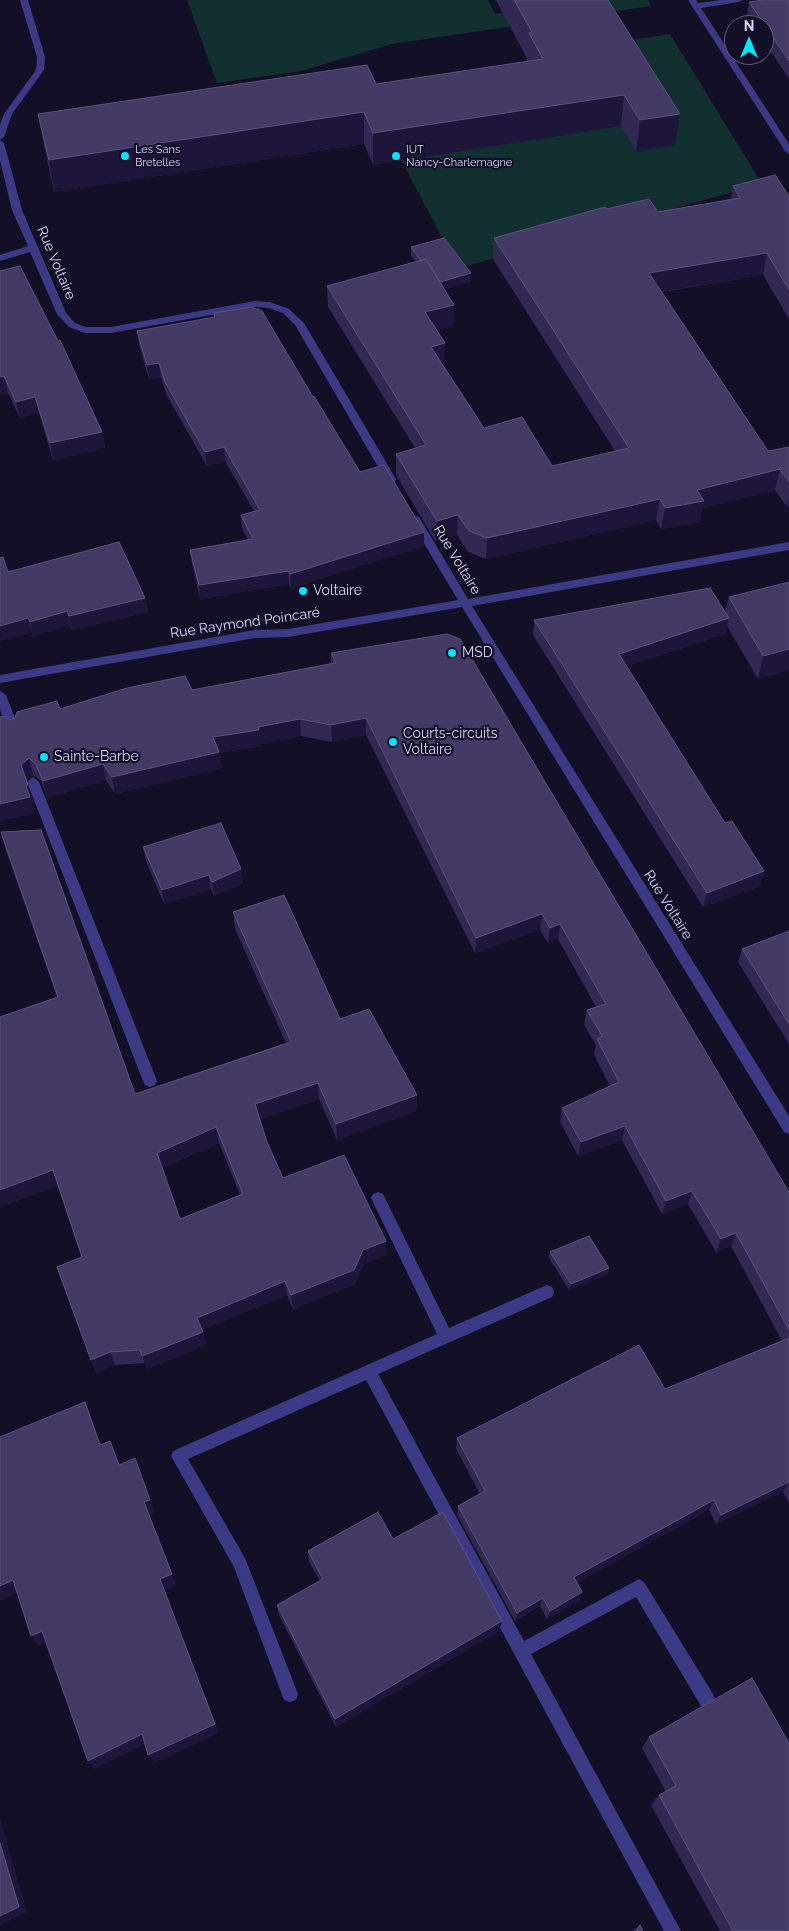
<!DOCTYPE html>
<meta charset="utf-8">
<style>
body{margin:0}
#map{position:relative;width:789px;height:1931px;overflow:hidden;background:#130f26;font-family:Raleway,sans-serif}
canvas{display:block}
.north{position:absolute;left:724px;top:15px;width:50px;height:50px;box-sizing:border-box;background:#130f26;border:1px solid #625e7d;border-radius:50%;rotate:0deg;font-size:14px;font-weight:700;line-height:20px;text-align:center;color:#d9d4ff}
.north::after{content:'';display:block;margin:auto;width:18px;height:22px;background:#00e5ff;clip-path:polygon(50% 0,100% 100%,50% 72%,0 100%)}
</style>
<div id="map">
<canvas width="789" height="1931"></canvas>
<div class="north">N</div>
</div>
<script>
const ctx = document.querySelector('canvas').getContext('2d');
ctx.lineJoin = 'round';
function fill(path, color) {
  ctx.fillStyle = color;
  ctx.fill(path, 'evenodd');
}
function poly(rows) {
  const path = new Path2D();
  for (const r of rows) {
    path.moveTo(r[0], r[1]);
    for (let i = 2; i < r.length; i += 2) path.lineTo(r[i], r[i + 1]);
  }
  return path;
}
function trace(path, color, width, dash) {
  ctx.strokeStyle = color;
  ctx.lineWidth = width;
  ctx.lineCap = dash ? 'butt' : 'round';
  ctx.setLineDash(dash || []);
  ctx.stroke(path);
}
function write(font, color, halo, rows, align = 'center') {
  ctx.font = font + ' Raleway,sans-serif';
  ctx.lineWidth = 4.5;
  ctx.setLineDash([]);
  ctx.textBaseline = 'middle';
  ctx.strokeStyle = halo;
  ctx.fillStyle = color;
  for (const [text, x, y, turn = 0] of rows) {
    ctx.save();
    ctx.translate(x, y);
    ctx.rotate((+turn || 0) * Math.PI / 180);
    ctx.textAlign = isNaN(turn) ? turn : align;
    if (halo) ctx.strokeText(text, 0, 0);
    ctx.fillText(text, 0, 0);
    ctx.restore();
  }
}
fill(poly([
 [187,0,488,0,495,14,585,0,648,0,651,6,392,44,301,71,217,83],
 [670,34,762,184,463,267,443,239,401,160,565,135,613,43]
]), '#12302f');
fill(poly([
 [0,691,6,695,20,731,18,734,14,735,8,731,0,710,0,691],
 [33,777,39,782,157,1081,155,1085,150,1087,145,1085,143,1081,27,782,33,777],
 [378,1192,383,1194,449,1328,547,1285,552,1287,554,1292,552,1297,378,1374,524,1641,639,1579,644,1582,713,1694,715,1700,713,1706,707,1708,701,1706,636,1597,531,1654,681,1931,664,1931,366,1380,188,1459,245,1558,298,1694,296,1700,290,1702,284,1700,234,1567,171,1456,173,1451,437,1334,371,1198,373,1194,378,1192]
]), '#3d3a85');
fill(poly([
 [20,0,28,0,45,57,44,70,12,114,4,137,0,140,0,125,4,114,36,70,37,57,20,0],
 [688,0,696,0,698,3,721,0,743,0,739,2,701,8,789,144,789,154,785,151,688,0],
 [0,140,4,143,22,210,66,313,75,323,86,327,111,327,255,301,270,302,289,309,304,323,396,479,395,482,387,482,295,325,283,313,269,308,255,307,111,333,85,333,69,327,57,314,30,252,0,261,0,255,28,246,12,210,0,160,0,140],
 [415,516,419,517,468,599,789,542,789,550,472,606,789,1116,789,1134,784,1132,462,607,288,637,255,638,0,683,0,675,255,630,288,629,458,600,410,520,415,516]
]), '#3d3a85');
fill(poly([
 [496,0,608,0,675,145,636,152,621,126,373,165,364,144,54,192,44,146,38,114,376,84,527,62,527,59],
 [789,0,789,79,764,41,764,25,753,25,747,16,749,2],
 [733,186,789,196,789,319,763,275,662,292,768,451,789,447,789,507,787,507,775,490,702,508,700,522,661,529,656,520,486,559,468,552,457,535,436,542,396,475,396,454,415,448,328,307,327,286,416,262,411,256,411,247,471,282,444,289,454,305,453,326,436,330,444,365,443,365,484,428,552,466,615,451,493,259,494,238,607,209,658,212,731,199],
 [0,271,102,432,105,448,53,460,39,413,20,418,8,393,0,395],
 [214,313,313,397,360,472,424,546,291,588,289,584,200,599,192,564,190,550,248,540,242,528,241,515,254,511,225,461,207,466,167,396,161,377,149,379,139,345,137,331,214,318],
 [0,558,8,572,145,598,148,612,72,630,70,625,33,636,32,632,0,641],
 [789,582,758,679,727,626,725,634,627,666,760,886,703,907,533,635,534,620,725,612,729,597],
 [331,653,789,1192,789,1503,783,1492,716,1524,709,1510,577,1582,582,1592,579,1601,547,1619,540,1606,515,1621,457,1515,458,1506,480,1494,456,1449,457,1438,665,1389,782,1341,731,1246,716,1252,688,1204,662,1214,622,1140,578,1156,560,1122,562,1108,610,1086,594,1054,596,1045,584,1025,587,1010,596,1007,558,939,548,943,540,930,475,953,366,735,332,742,301,736,260,744,261,746,220,753,222,768,115,794,106,780,47,798,41,781,33,775,26,781,33,802,31,802,34,813,0,821,0,717,10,720,60,709,192,690,331,663],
 [1,832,135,1094,286,1043,235,929,233,912,417,1095,416,1111,337,1140,319,1099,260,1119,267,1142,283,1178,386,1241,386,1255,364,1264,355,1284,293,1309,287,1295,202,1330,206,1345,147,1369,145,1363,115,1365,96,1373,82,1257,58,1185,0,1207,0,1017,57,997,6,851],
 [219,1143,240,1195,180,1219,162,1168],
 [143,847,241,869,243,883,214,896,211,889,164,904,146,861],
 [789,931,789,1044,738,962,742,949],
 [550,1252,609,1268,608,1274,569,1290,549,1258],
 [393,1539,502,1621,499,1631,336,1727,279,1615,277,1605,320,1581,309,1562,308,1551],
 [649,1737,789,1931,720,1931,651,1805,659,1795,666,1792,642,1748],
 [640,1925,643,1931,632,1931]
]), '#312854');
fill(poly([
 [624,95,621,126,373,165,373,133],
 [364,112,364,144,54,192,49,160],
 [680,114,675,145,636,152,640,120],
 [767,253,763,275,646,294,649,273],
 [471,273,471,282,436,292,436,283],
 [454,305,453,326,425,333,425,312],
 [445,343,444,365,430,368,431,347],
 [159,363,161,377,149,379,147,365],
 [4,376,8,393,0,395,0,377],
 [35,397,39,413,20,418,16,402],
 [102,432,105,448,53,460,50,443],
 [224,447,225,461,207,466,205,452],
 [780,469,775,490,702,508,700,522,661,529,665,508,697,490],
 [789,498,789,507,787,507],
 [660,499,656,520,486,559,487,538],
 [458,515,457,535,436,542,437,521],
 [424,532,424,546,291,588,290,574],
 [288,571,289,584,200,599,199,585],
 [145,598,148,612,72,630,69,616],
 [67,611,70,625,33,636,30,622],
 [28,618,32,632,0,641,0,626],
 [729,618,725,634,617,669,619,654],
 [789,649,789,671,758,679,763,656],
 [366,718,366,735,332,742,331,725],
 [300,719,301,736,260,744,261,746,220,753,222,768,115,794,112,777,213,737],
 [29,758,33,775,25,782,21,765],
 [103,764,106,780,47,798,43,781],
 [28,785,33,802,31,802,34,813,0,821,0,804,26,786],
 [241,869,243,883,214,896,212,882],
 [764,871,760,886,703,907,707,893],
 [209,875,211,889,164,904,162,890],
 [542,914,540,930,475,953,476,938],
 [560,924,558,939,548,943,550,928],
 [318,1083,319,1099,257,1120,255,1104],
 [417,1095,416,1111,337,1140,336,1124],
 [625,1126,622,1140,578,1156,581,1142],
 [216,1127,219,1143,161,1168,157,1153],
 [53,1170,58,1185,0,1207,0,1190],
 [692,1191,688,1204,662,1214,666,1201],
 [736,1233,731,1246,716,1252,721,1239],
 [386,1241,386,1255,364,1264,355,1284,293,1309,291,1295,363,1250],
 [609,1268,608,1274,569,1290,571,1284],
 [285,1281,287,1295,201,1331,197,1318],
 [203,1332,206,1345,147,1369,142,1356],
 [110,1352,115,1365,96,1373,91,1360],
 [85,1402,91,1416,106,1458,100,1445],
 [135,1458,155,1512,149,1515,176,1585,164,1591,219,1733,154,1763,148,1755,160,1579],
 [789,1482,783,1492,716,1524,721,1515],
 [714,1500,709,1510,571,1586,574,1577],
 [13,1580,21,1591,0,1601,0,1586],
 [582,1592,579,1601,547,1619,550,1611],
 [543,1598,540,1606,515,1621,517,1613],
 [502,1621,499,1631,336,1727,335,1719],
 [42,1631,49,1641,38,1646,31,1636],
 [142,1734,147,1743,94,1769,88,1761],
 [0,1819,27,1912,0,1925]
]), '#1d163a');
const building = poly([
 [514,0,608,0,680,114,640,120,624,95,373,133,364,112,49,160,38,114,367,65,376,84,543,59,529,33,532,32,514,0],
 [763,0,789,0,789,61,749,2,763,0],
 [775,175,789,196,789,290,767,253,649,273,768,451,789,447,789,482,778,467,780,469,697,490,704,501,665,508,660,499,487,538,469,531,458,515,437,521,396,454,426,445,327,286,426,259,454,305,425,312,445,343,431,347,484,428,522,417,552,466,629,448,494,238,605,207,607,209,649,199,658,212,740,198,733,186,775,175],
 [444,238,471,273,440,282,426,259,421,261,411,247,444,238],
 [20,266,58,341,60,340,102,432,50,443,35,397,16,402,4,376,0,377,0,271,20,266],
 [252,307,262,311,313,397,314,396,360,472,384,465,424,532,290,574,288,571,199,585,190,550,253,539,241,515,260,510,224,447,205,452,165,382,159,363,147,365,137,331,215,317,214,313,252,307],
 [119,542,145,598,69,616,67,611,30,622,28,618,0,626,0,558,3,557,8,572,119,542],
 [789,582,789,649,763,656,729,597,789,582],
 [710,588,729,618,619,654,725,823,732,821,764,871,707,893,534,620,710,588],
 [447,634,460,639,789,1192,789,1330,736,1233,721,1239,692,1191,666,1201,625,1126,581,1142,562,1108,619,1082,597,1039,602,1036,587,1010,606,1004,560,924,550,928,542,914,476,938,366,718,331,725,300,719,258,727,259,730,213,737,219,752,112,777,103,764,43,781,36,765,29,758,21,765,28,785,26,786,30,797,0,804,0,717,3,716,10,720,15,718,17,712,57,701,60,709,127,688,185,676,192,690,336,663,331,653,447,634],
 [221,823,241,869,212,882,209,875,162,890,143,847,221,823],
 [41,830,135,1094,291,1042,233,912,284,895,340,1019,369,1009,417,1095,336,1124,318,1083,255,1104,267,1142,283,1178,344,1155,386,1241,363,1250,354,1270,291,1295,285,1281,197,1318,203,1332,142,1356,140,1350,110,1352,91,1360,57,1267,82,1257,53,1170,0,1190,0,1017,58,997,1,832,41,830],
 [216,1127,243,1194,180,1219,157,1153,216,1127],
 [789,931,789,1024,742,949,789,931],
 [589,1236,609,1268,571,1284,550,1252,589,1236],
 [789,1338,789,1482,721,1515,714,1500,574,1577,582,1592,550,1611,543,1598,517,1613,458,1506,485,1491,457,1438,639,1345,665,1389,789,1338],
 [85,1402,100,1445,110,1441,119,1465,135,1458,150,1500,144,1502,172,1574,160,1579,215,1724,148,1755,142,1734,88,1761,42,1631,31,1636,13,1580,0,1586,0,1437,85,1402],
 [378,1512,393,1539,443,1512,502,1621,335,1719,277,1605,323,1579,308,1551,378,1512],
 [752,1678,789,1743,789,1931,733,1931,659,1795,676,1786,649,1737,752,1678],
 [0,1843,19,1907,0,1916,0,1843],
 [640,1925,643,1931,636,1931,640,1925]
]);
fill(building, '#433a66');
trace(building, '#5a527e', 1);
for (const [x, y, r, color] of [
 [125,156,5,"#00e5ff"],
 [396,156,5,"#00e5ff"],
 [303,591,5,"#00e5ff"],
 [452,653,5,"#00e5ff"],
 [393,742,5,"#00e5ff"],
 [44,757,5,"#00e5ff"]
]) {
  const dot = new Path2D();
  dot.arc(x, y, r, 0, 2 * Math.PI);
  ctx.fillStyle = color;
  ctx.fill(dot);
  trace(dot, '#130f26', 2);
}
write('11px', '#d9d4ff', '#130f26', [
 ["Les Sans",135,150],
 ["Bretelles",135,163],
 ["IUT",406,150],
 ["Nancy-Charlemagne",406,163]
], 'left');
write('14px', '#d9d4ff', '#130f26', [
 ["Rue Voltaire",56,263,67],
 ["Rue Voltaire",457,560,59],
 ["Rue Raymond Poincaré",245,623,-8],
 ["Rue Voltaire",668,905,58]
]);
write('14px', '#d9d4ff', '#130f26', [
 ["Voltaire",313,591],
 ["MSD",462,653],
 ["Courts-circuits",403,734],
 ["Voltaire",403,750],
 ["Sainte-Barbe",54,757]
], 'left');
</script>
